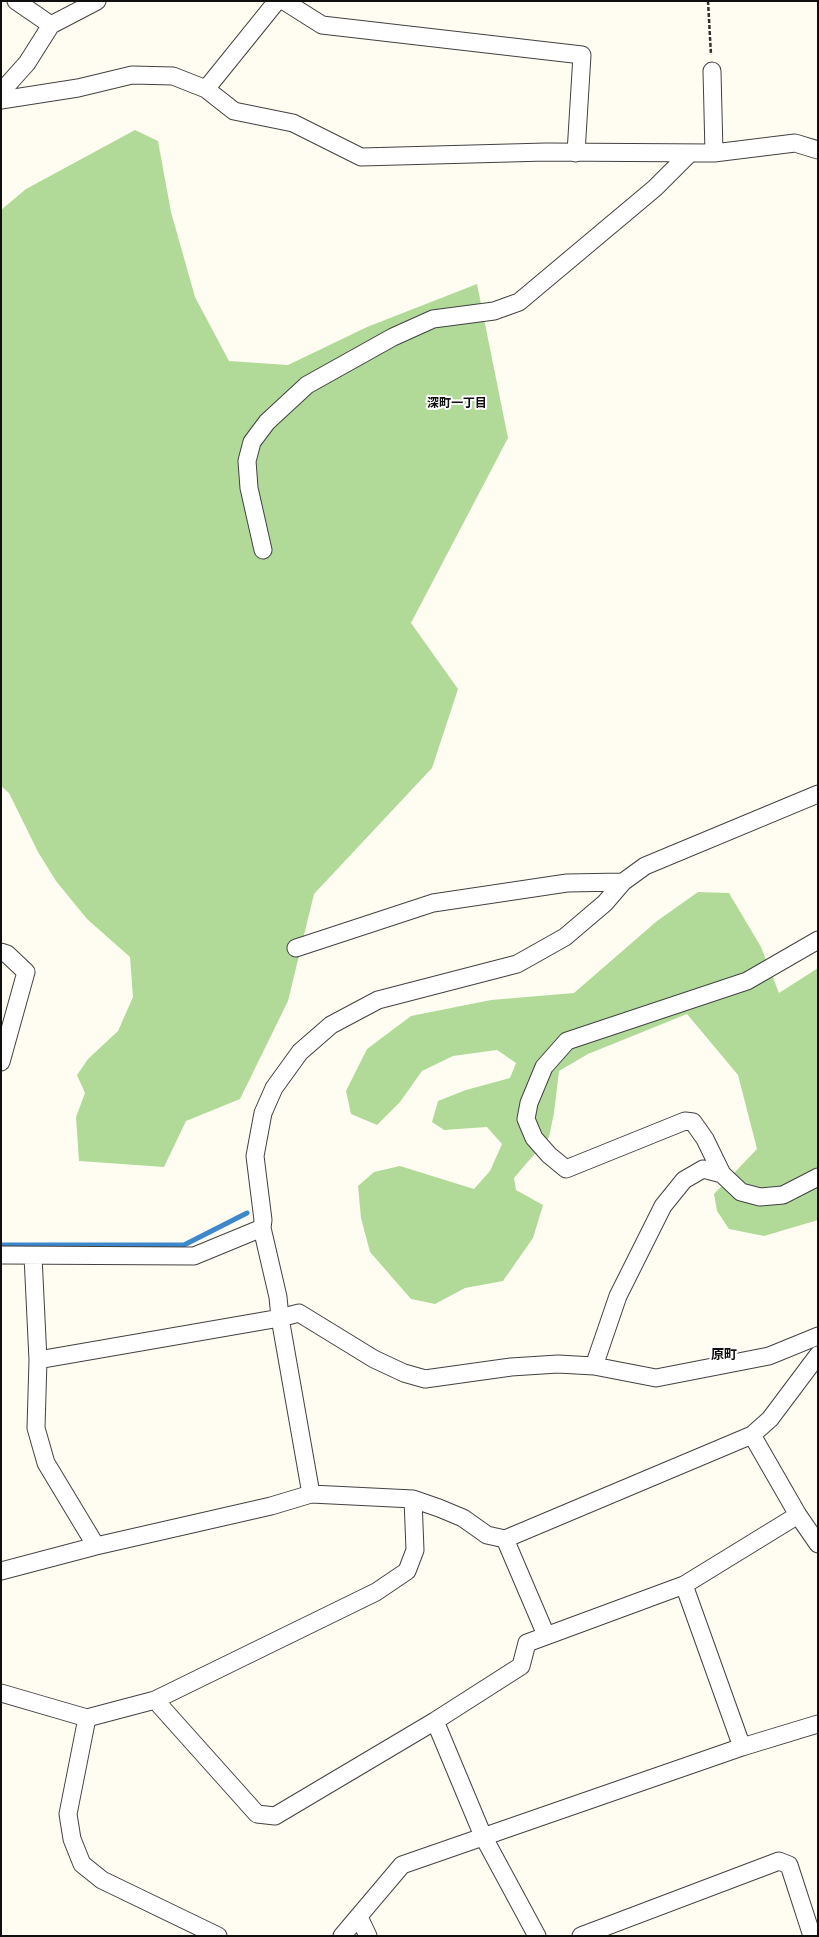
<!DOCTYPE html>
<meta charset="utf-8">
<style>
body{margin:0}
#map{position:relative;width:819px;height:1937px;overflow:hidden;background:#fffdf1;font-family:"Crimson Pro",serif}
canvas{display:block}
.frame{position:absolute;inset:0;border:2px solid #0f0f0f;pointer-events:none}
</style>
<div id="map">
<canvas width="819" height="1937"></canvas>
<div class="frame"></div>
</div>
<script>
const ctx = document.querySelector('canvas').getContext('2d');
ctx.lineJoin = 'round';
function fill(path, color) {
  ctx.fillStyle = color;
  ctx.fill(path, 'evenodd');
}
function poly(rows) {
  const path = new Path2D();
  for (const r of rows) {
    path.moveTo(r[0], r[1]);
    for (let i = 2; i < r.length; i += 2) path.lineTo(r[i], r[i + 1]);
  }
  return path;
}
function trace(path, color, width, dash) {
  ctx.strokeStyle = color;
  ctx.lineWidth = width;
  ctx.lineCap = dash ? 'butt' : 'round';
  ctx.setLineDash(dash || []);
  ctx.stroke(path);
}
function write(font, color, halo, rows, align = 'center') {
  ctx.font = font + ' "Crimson Pro","Noto Sans JP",serif';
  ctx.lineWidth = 4;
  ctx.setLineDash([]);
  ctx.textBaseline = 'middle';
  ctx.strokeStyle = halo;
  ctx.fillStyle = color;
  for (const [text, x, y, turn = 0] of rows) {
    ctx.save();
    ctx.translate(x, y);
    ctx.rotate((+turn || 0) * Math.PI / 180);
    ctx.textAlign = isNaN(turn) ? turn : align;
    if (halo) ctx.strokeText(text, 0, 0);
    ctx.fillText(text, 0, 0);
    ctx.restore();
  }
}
fill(poly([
 [135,130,158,141,171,212,195,297,229,361,288,365,367,327,477,284,508,438,411,623,458,689,432,768,314,894,288,1001,240,1099,186,1121,164,1167,79,1161,76,1117,85,1093,77,1075,88,1059,118,1031,133,997,130,957,87,919,56,881,38,852,9,793,1,786,1,210,26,189],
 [698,892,729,893,761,947,779,993,818,968,818,1220,764,1236,729,1229,717,1211,714,1194,757,1149,738,1075,687,1014,588,1054,559,1071,554,1113,549,1137,514,1178,516,1190,543,1205,533,1238,503,1281,465,1288,435,1304,411,1299,370,1252,361,1218,358,1186,374,1172,400,1166,474,1189,490,1171,502,1144,487,1127,444,1130,432,1122,438,1101,466,1090,510,1078,516,1063,497,1050,453,1056,422,1071,400,1102,377,1125,351,1114,346,1091,367,1049,411,1016,491,1000,574,993,657,921]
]), '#b1da99');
trace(poly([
 [1,1245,184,1245,247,1213]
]), '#3d87cc', 5);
const minor = poly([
 [16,1,51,25,97,1],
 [284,1,322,25,582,55,576,153],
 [712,71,714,153],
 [206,89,277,1],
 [1,92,27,63,51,25],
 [1,100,78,88,132,75,173,76,206,89,234,111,293,123,361,157,546,152,714,153,795,143,818,150],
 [263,550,249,488,247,461,252,442,267,422,307,385,393,337,433,319,494,311,519,302,655,188,690,153],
 [818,940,747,981,567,1041,544,1067,529,1103,526,1119,534,1138,549,1155,566,1169,685,1121,693,1122,705,1139,722,1174,741,1192,760,1197,783,1195,818,1177],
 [296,948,433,903,567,883,623,882],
 [1,952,7,954,26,972,1,1062],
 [1,1255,194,1256,262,1228],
 [33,1256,38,1360,36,1428,46,1463,96,1546],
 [38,1360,280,1318,299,1313,374,1359,404,1373,425,1379,511,1367,558,1364,594,1366,656,1378,769,1356,818,1336],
 [594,1366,618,1296,663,1206,684,1180,703,1169,722,1174],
 [752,1435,798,1515,818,1544],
 [311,1494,280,1318,278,1297,262,1228,263,1220,255,1156,263,1113,274,1088,300,1052,331,1025,378,1000,517,964,565,937,605,903,623,882,645,866,818,794],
 [505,1539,546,1635],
 [1,1571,96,1546,271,1506,311,1494,413,1499,439,1508,463,1518,487,1535,505,1539,752,1435,770,1419,818,1355],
 [684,1585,742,1747],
 [1,1693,87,1718,155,1700,376,1592,407,1571,415,1550,413,1499],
 [155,1700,257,1814,275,1816,435,1721,521,1666,527,1643,684,1585,798,1515],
 [87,1718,68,1814,72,1839,82,1864,102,1880,218,1936],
 [435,1721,483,1836,537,1936],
 [359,1917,368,1936],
 [342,1936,402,1865,742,1747,818,1724],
 [581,1936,779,1861,789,1865,812,1936]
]);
trace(minor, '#424242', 19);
trace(poly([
 [708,1,711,55]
]), '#313131', 2.5, [4, 2]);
trace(minor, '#fff', 17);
write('bold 12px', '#0f0f0f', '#fff', [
 ["深町一丁目",457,403]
]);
write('bold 13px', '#0f0f0f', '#fff', [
 ["原町",724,1355]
]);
</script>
